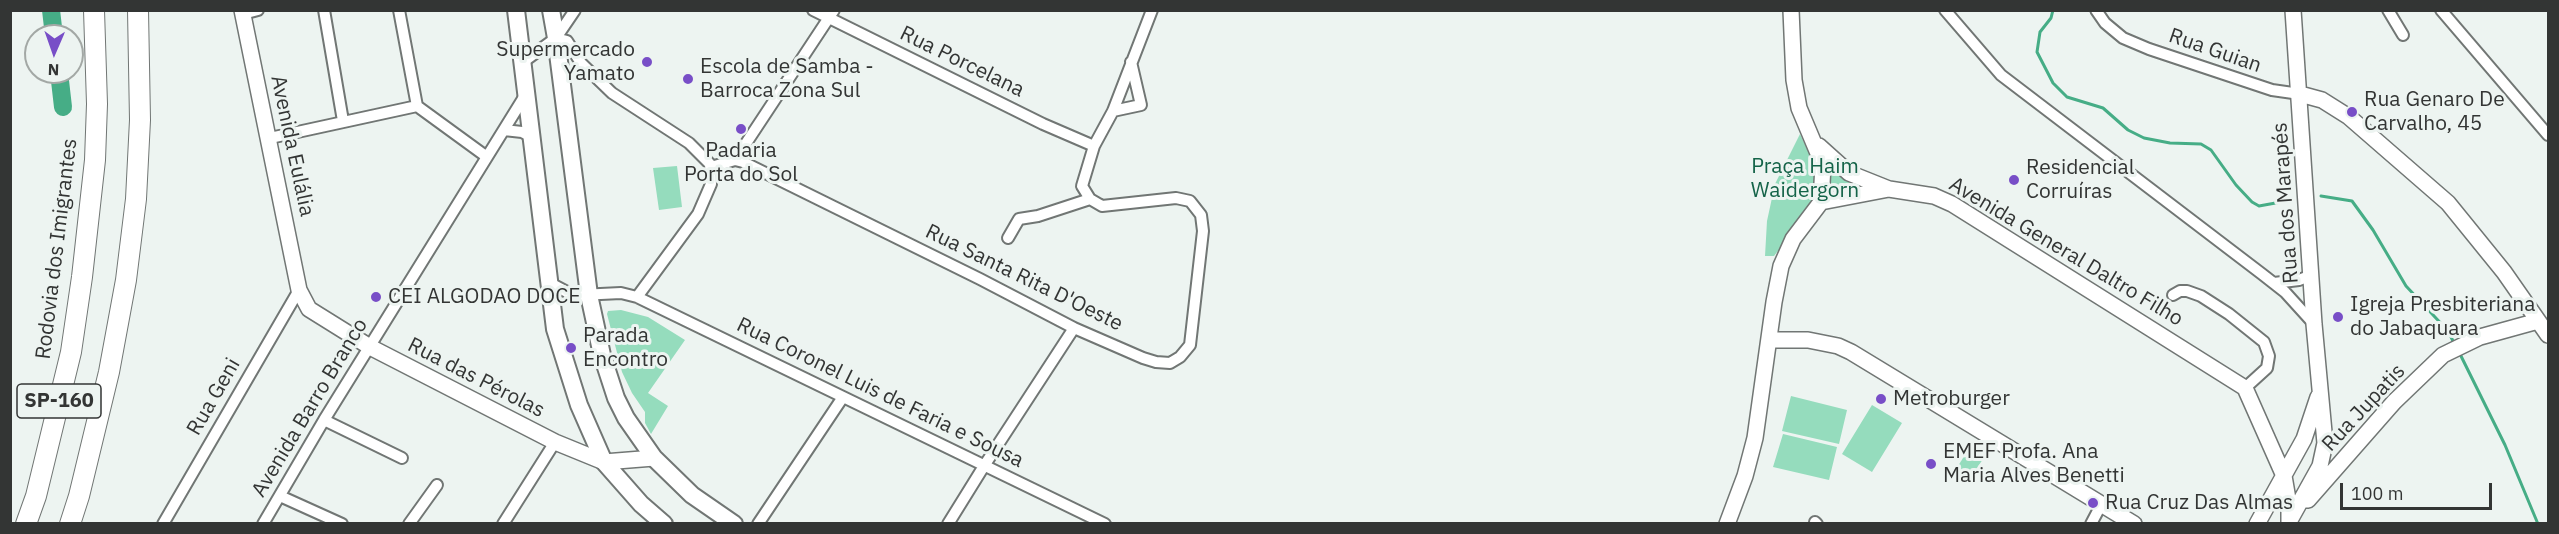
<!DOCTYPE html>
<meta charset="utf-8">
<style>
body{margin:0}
#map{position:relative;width:2559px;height:534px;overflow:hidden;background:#edf4f1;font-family:"IBM Plex Sans",sans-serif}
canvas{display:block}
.frame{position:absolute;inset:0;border:12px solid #333534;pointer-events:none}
.north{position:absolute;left:24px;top:24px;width:60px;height:60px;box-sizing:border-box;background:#edf4f1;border:2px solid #a3a8a5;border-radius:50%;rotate:182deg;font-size:16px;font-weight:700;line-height:24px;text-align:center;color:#333534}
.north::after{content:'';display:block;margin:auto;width:21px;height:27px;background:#784ec7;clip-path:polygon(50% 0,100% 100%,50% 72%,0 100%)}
.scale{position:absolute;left:2340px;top:483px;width:152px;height:27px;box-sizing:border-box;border:3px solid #333534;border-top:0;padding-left:8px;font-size:18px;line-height:21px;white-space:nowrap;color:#333534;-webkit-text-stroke:4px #edf4f1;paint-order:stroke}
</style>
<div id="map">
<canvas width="2559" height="534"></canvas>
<div class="frame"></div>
<div class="north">N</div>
<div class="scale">100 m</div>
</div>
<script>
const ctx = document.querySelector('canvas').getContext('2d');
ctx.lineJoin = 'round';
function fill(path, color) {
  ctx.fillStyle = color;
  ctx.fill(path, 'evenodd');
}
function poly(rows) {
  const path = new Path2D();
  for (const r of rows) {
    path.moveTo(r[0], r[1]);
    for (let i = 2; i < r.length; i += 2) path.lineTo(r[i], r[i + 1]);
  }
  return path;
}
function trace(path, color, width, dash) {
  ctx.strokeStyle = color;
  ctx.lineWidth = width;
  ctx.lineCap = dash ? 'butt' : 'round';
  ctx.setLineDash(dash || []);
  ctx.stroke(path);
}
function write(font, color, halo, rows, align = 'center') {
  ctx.font = font + ' "IBM Plex Sans",sans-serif';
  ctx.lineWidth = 6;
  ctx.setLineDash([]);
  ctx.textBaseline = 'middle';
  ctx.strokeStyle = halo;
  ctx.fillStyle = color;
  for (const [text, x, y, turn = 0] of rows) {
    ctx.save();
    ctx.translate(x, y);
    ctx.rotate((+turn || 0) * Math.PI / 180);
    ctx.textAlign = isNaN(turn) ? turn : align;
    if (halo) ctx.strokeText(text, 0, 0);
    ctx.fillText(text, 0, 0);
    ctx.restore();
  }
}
fill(poly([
 [1800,134,1808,151,1859,190,1816,202,1774,256,1765,256,1767,221,1775,184],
 [677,166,682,207,659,210,653,168],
 [621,310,648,317,685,340,648,393,668,406,651,434,645,423,645,412,632,393,622,372,607,314,608,311],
 [1791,396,1847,410,1839,444,1782,431],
 [1872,405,1902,423,1872,472,1842,454],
 [1783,434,1837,447,1829,480,1773,467],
 [1968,450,1983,459,1967,483,1953,474]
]), '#95dcbd');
trace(poly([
 [2053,10,2051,18,2040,32,2037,52,2053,83,2067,97,2103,108,2128,130,2144,138,2170,143,2201,144,2211,150,2236,185,2252,202,2259,206,2292,200],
 [2321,196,2352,201,2373,230,2406,286,2448,331,2454,343],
 [2459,352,2505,445,2538,524]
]), '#46ad86', 3);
trace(poly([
 [51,10,54,36],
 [59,72,63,107]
]), '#46ad86', 18);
const street = poly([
 [324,10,343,121],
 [399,10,417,106],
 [813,10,1043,124,1094,146],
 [1945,10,2001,75,2262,274,2285,292,2314,324],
 [2096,10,2105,23,2123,38,2149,49,2272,90,2300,94],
 [2388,10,2403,35],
 [2441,10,2548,135],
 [243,14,258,10],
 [556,38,575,10],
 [523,62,556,38,567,41,581,63,612,93,689,143,710,164,711,184,698,214,637,297],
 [1113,111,1141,105,1131,62],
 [504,130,522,132,532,137],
 [270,138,417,106,487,157],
 [735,160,834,10],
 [711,167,735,160,743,162,980,279,1074,328,1143,358,1156,362,1170,363,1180,357,1190,345,1203,231,1201,215,1190,201,1176,198,1102,206,1090,199,1038,216,1019,219,1008,238],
 [1090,199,1082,186,1094,146,1113,111,1152,10],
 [548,282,567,292,580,295,621,293,637,297,1105,524],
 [2274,283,2299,280,2312,275],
 [2173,295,2180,291,2187,291,2201,296,2229,314,2264,342,2269,356,2267,368,2245,388],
 [324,420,402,458],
 [280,496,342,524],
 [1815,522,1817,524],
 [163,524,299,290],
 [263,524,324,420,526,94],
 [409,524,437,485],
 [503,524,555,442],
 [758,524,843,397],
 [948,524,984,466,1074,328],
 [2091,524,2101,505]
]);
const secondary = poly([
 [242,10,299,290,309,309,370,347,555,442,604,462,654,458],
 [1791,10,1794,80,1799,108,1823,165,1821,202],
 [2300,94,2322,100,2349,117,2448,203,2504,272,2548,335],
 [1819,146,1849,173,1889,189],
 [1770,340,1808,340,1838,346,1851,352,2134,524],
 [2308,500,2394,402,2443,355,2480,337,2538,321],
 [2290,520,2320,466,2325,443,2314,324,2293,10],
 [1727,524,1745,476,1755,438,1774,302,1781,266,1793,239,1821,202,1889,189,1934,196,1952,204,2245,388,2284,476,2289,505,2289,522],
 [2257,524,2304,439,2318,397]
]);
const primary = poly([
 [516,10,555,329,579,405,604,462,641,504,664,524],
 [551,10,556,38,589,295,602,355,616,398,626,418,654,458,692,495,734,524]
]);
const highway = poly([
 [26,524,36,496,71,352,82,277,95,160,97,104,94,10],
 [70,524,79,496,109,372,126,280,136,199,140,120,138,10]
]);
trace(street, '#717674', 14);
trace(secondary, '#717674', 18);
trace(primary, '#717674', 20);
trace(highway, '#717674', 22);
trace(street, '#fff', 10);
trace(secondary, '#fff', 15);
trace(primary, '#fff', 16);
trace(highway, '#fff', 20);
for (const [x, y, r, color] of [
 [647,62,6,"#784ec7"],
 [688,79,6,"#784ec7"],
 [2352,112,6,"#784ec7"],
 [741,129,6,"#784ec7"],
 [2014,180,6,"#784ec7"],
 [376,297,6,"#784ec7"],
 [2338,317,6,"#784ec7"],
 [571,348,6,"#784ec7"],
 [1881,399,6,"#784ec7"],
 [1931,464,6,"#784ec7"],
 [2093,503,6,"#784ec7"]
]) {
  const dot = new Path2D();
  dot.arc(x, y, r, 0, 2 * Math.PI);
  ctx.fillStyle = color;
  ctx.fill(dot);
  trace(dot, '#edf4f1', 2);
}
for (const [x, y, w] of [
 [59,401,84]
]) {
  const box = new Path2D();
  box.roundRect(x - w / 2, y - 17, w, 34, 4.5);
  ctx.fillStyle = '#edf4f1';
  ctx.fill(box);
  trace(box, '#333534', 1.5);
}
write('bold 20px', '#333534', null, [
 ["SP-160",59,401]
]);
write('21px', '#333534', '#edf4f1', [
 ["Supermercado",635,50,"right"],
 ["Yamato",635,74,"right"],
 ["Escola de Samba -",700,67],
 ["Barroca Zona Sul",700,91],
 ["Rua Genaro De",2364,100],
 ["Carvalho, 45",2364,124],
 ["Padaria",741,151,"center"],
 ["Porta do Sol",741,175,"center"],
 ["Residencial",2026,168],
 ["Corruíras",2026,192],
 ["CEI ALGODAO DOCE",388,297],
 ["Igreja Presbiteriana",2350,305],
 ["do Jabaquara",2350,329],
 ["Parada",583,336],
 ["Encontro",583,360],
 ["Metroburger",1893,399],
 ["EMEF Profa. Ana",1943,452],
 ["Maria Alves Benetti",1943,476],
 ["Rua Cruz Das Almas",2105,503]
], 'left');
write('21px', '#333534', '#edf4f1', [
 ["Rua Guian",2215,51,19],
 ["Rua Porcelana",962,62,26],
 ["Avenida Eulália",292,146,78],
 ["Rua dos Marapés",2286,203,-94],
 ["Rodovia dos Imigrantes",57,249,-83],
 ["Avenida General Daltro Filho",2066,252,31],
 ["Rua Santa Rita D'Oeste",1024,278,26],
 ["Rua das Pérolas",476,378,27],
 ["Rua Coronel Luis de Faria e Sousa",880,393,26],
 ["Rua Geni",214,397,-60],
 ["Avenida Barro Branco",310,408,-59],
 ["Rua Jupatis",2364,408,-47]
]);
write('21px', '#146348', '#edf4f1', [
 ["Praça Haim",1805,167],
 ["Waidergorn",1805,191]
]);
</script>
